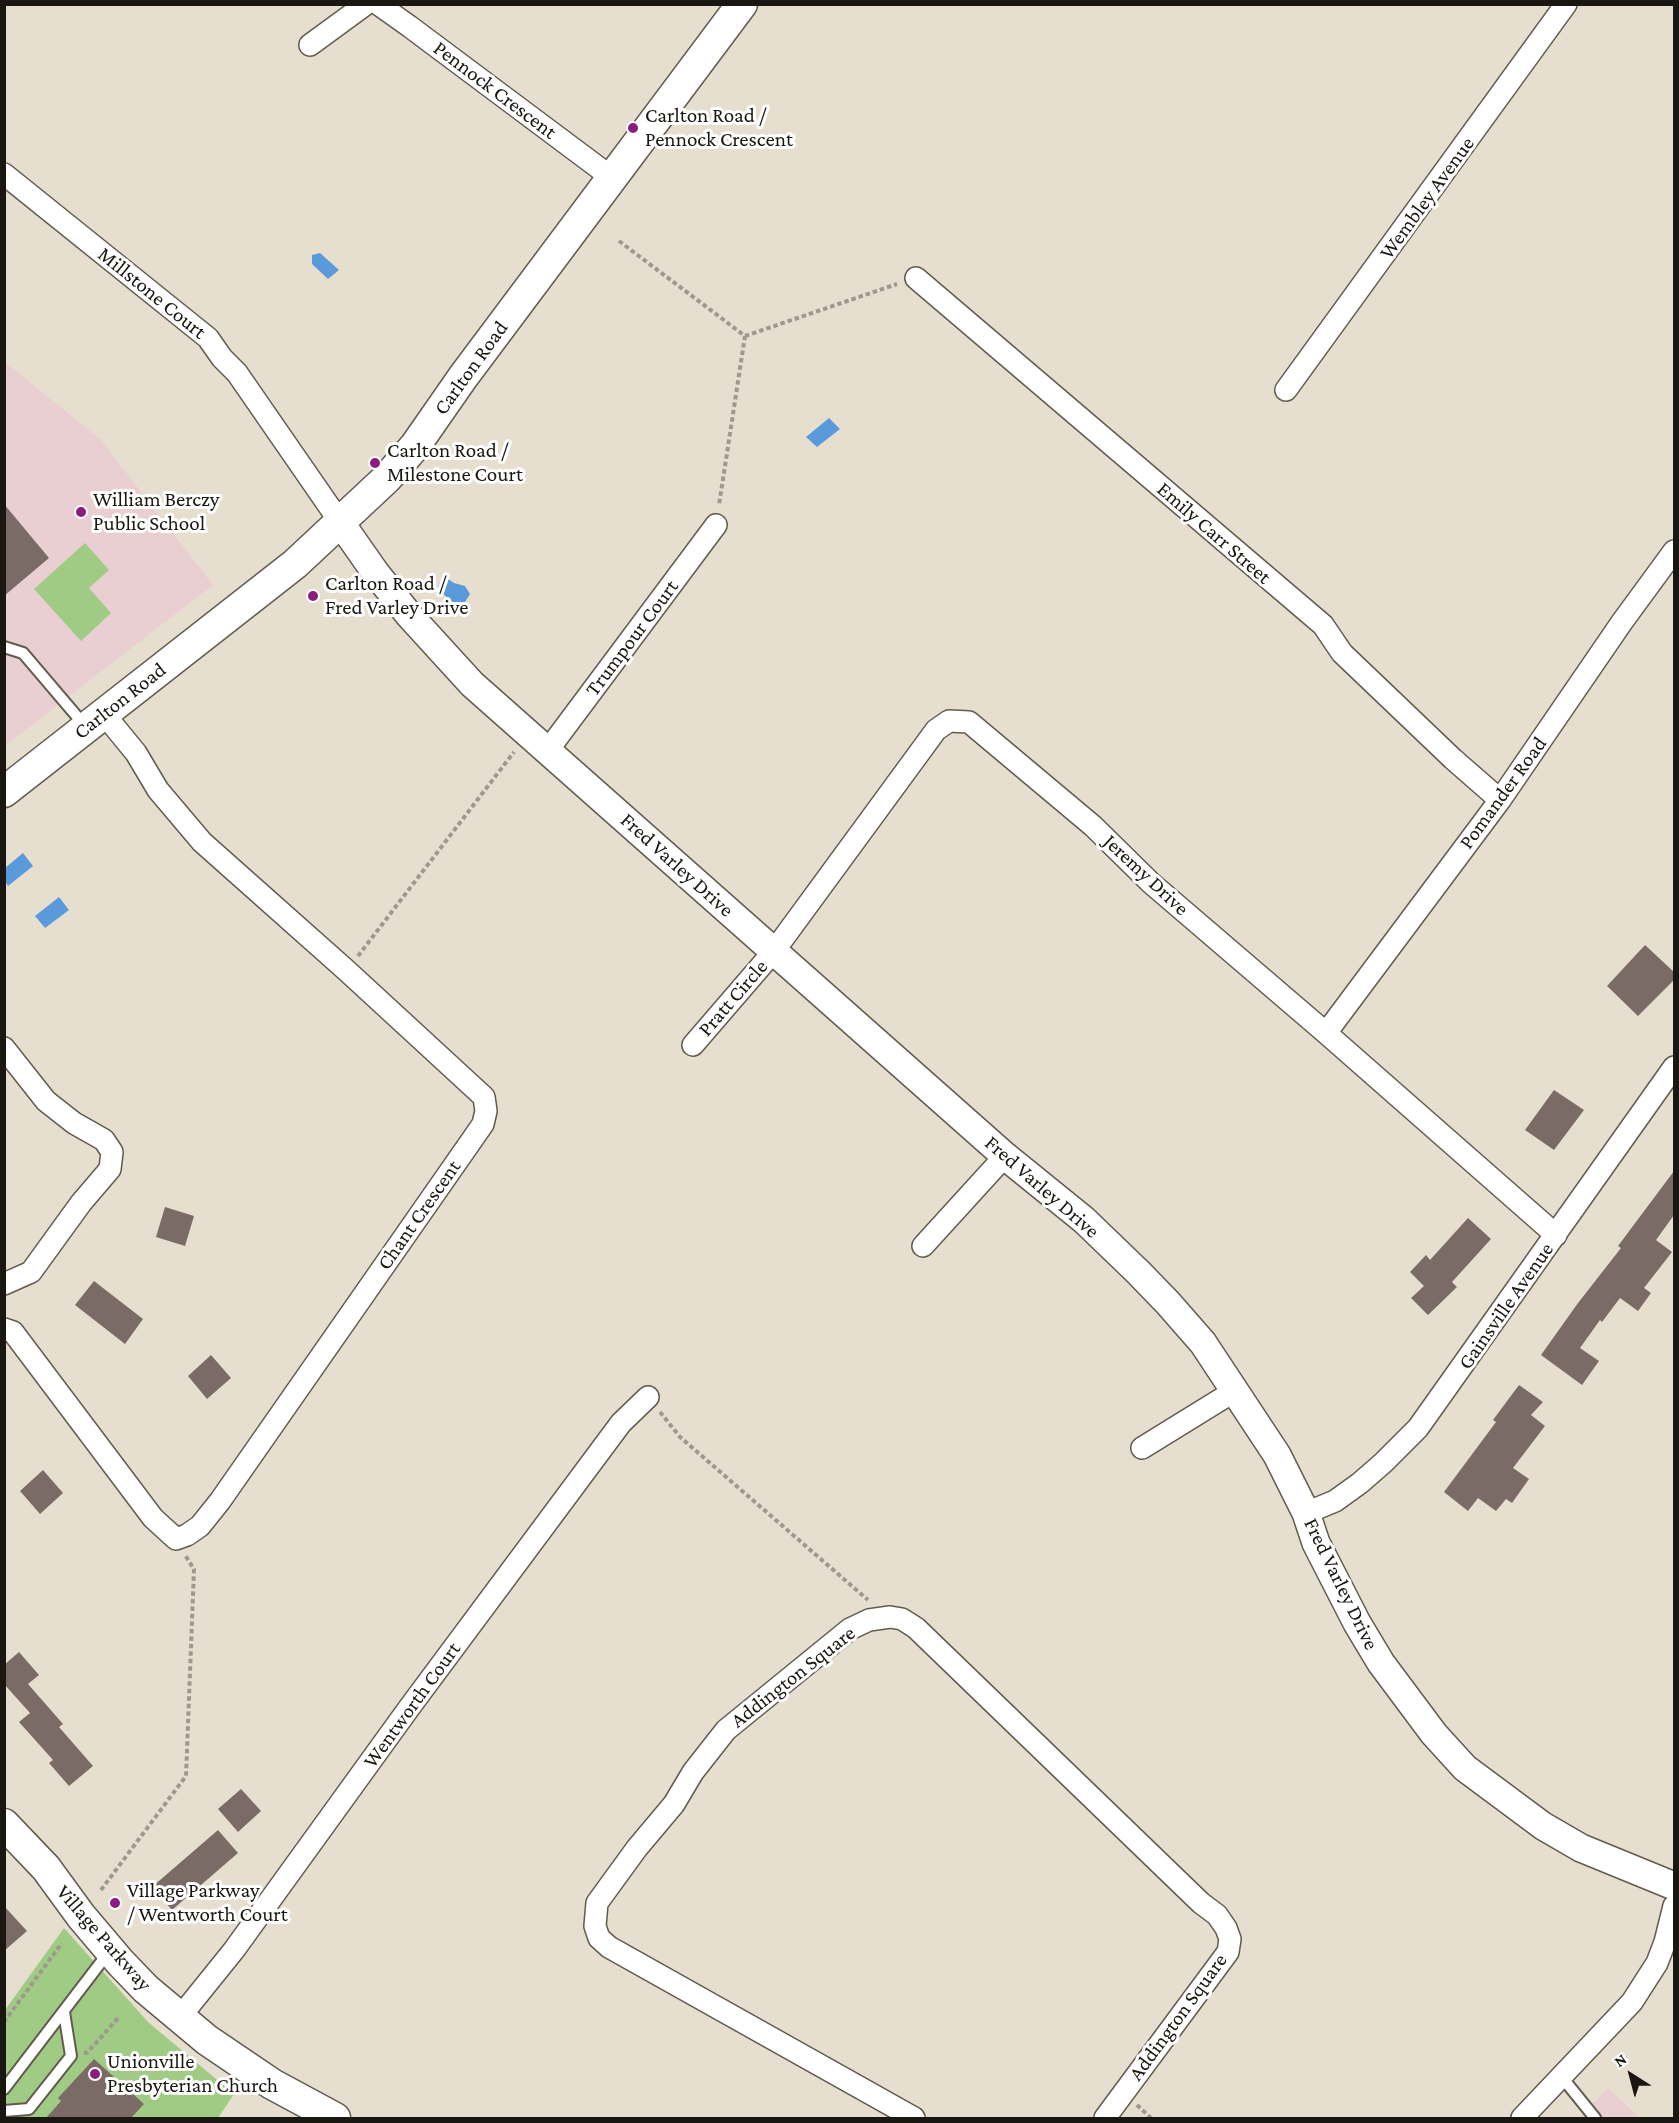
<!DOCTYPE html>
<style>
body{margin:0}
#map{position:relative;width:1679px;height:2123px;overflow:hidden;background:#e6dfd0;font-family:"Crimson Pro",serif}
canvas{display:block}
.frame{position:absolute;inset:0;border:6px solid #1a1712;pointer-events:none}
.north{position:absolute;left:1601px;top:2045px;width:60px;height:60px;-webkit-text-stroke:4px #fff;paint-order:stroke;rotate:324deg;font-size:16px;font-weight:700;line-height:24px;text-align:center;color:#1a1712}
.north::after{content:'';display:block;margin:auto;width:21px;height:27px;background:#1a1712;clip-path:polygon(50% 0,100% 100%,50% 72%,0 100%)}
</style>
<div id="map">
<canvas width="1679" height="2123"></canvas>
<div class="frame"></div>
<div class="north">N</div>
</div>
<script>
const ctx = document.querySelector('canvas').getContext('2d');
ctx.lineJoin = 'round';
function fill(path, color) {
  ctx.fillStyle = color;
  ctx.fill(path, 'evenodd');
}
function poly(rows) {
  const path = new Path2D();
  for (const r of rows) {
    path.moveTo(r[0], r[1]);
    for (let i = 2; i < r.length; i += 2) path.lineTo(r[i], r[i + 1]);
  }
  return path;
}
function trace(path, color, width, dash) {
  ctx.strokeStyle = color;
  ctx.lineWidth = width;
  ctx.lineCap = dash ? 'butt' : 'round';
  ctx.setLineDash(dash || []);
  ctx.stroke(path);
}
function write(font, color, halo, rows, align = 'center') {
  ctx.font = font + ' "Crimson Pro",serif';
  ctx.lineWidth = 6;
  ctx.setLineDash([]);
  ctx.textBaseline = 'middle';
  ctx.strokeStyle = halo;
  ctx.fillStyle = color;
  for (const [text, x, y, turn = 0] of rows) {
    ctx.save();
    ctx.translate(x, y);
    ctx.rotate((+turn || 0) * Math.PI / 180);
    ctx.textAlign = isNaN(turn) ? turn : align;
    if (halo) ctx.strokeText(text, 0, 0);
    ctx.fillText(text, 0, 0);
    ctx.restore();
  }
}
fill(poly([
 [5,362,101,440,213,585,5,746],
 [1608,2088,1640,2118,1579,2118]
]), '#e9cfd2');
fill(poly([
 [85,543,109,570,89,588,111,613,81,641,34,589],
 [64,1928,148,2022,234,2094,218,2118,5,2118,5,2010]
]), '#a0cb84');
fill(poly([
 [320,253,339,270,328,279,312,264,312,255],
 [829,418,840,429,817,447,806,437],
 [448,579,454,583,465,586,470,594,465,602,455,604,443,594,438,586,441,580],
 [23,853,33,866,8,886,5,881,5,868],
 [59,897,69,910,45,928,35,916]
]), '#5b9ada');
fill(poly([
 [4,504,49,558,4,596],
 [1645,945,1674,972,1674,980,1638,1016,1607,986],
 [1554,1090,1584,1110,1554,1150,1525,1130],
 [1674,1171,1674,1215,1656,1240,1672,1252,1644,1288,1651,1293,1638,1311,1620,1298,1602,1322,1600,1320,1580,1348,1599,1361,1582,1385,1541,1355,1578,1303,1621,1248,1618,1246],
 [165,1207,194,1216,185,1246,156,1237],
 [1468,1218,1491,1239,1452,1282,1457,1287,1428,1315,1411,1298,1424,1286,1410,1272,1426,1255,1430,1260],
 [94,1281,143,1319,125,1344,75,1305],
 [211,1355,231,1378,207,1399,188,1376],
 [1519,1385,1543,1402,1531,1415,1545,1426,1513,1468,1529,1479,1512,1503,1506,1499,1496,1511,1478,1498,1468,1511,1444,1492,1496,1422,1493,1420],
 [43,1470,63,1493,40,1514,20,1491],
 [19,1652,39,1675,28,1684,63,1724,59,1727,93,1766,69,1786,49,1763,53,1760,19,1722,30,1713,4,1684,4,1665],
 [241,1789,261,1811,238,1832,218,1809],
 [218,1830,238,1853,172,1910,152,1887],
 [4,1906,27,1931,4,1951],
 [94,2059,144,2104,131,2118,46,2118,61,2101,58,2098]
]), '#7b6b67');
const service = poly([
 [4,647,23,653,86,727],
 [1561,2076,1595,2118],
 [4,2089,108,1953],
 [4,2111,29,2109,71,2056,64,2012]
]);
const minor = poly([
 [378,4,409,26,611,177],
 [310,45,366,4],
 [4,174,208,338,222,358,237,373,340,522],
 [916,278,1323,625,1342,653,1453,759,1500,800],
 [1286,390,1566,4],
 [548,750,716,525],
 [1326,1033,1500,800,1622,622,1674,551],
 [693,1045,774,951,936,730,949,721,969,722,1093,826,1151,883,1326,1033,1556,1235],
 [4,1048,46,1101,74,1123,104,1140,112,1152,110,1169,81,1203,31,1272,4,1284],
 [923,1246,1005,1156],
 [4,1329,13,1332,153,1518,176,1539,187,1535,200,1526,220,1501,474,1137,483,1124,486,1111,484,1097,472,1086,346,970,202,842,158,790,136,753,104,714],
 [1142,1448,1236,1390],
 [1306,1513,1335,1501,1360,1483,1383,1463,1418,1428,1674,1067],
 [180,2017,234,1950,409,1708,621,1423,648,1397],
 [914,2118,609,1947,599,1938,595,1926,597,1903,637,1848,674,1804,693,1772,726,1730,850,1629,869,1620,890,1617,902,1619,916,1628,1201,1903,1217,1915,1226,1928,1230,1939,1228,1952,1105,2118],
 [1522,2118,1632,2002,1657,1963,1665,1942,1674,1906]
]);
const tertiary = poly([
 [340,522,375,572,409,615,472,684,1005,1156,1084,1220,1138,1272,1168,1303,1203,1343,1277,1455,1306,1513,1316,1543,1357,1623,1381,1663,1434,1734,1465,1768,1543,1826,1581,1848,1674,1886]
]);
const secondary = poly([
 [4,792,295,564,386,479,415,446,463,377,742,4],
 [4,1824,46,1868,81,1916,120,1962,146,1989,207,2040,272,2084,335,2118]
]);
trace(service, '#615b4e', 14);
trace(minor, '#615b4e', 24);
trace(tertiary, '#615b4e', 30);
trace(secondary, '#615b4e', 33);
trace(poly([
 [619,241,745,336,719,505],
 [745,336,897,284],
 [358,956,514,752],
 [660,1412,680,1437,868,1600],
 [101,1890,186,1776,194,1569,185,1555],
 [4,2022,62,1943],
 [84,2052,87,2053,119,2017],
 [1137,2105,1151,2118]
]), '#9e988d', 4, [4.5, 3]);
trace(service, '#fff', 10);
trace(minor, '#fff', 21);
trace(tertiary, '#fff', 27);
trace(secondary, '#fff', 30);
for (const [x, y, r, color] of [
 [633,128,6,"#8c1c7f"],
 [375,463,6,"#8c1c7f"],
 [81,512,6,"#8c1c7f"],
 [313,596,6,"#8c1c7f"],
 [115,1903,6,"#8c1c7f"],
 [95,2074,6,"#8c1c7f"]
]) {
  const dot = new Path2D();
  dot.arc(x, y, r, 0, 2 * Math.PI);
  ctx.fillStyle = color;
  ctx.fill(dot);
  trace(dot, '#fff', 2);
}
write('21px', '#1a1712', '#fff', [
 ["Pennock Crescent",495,90,37],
 ["Wembley Avenue",1427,198,-54],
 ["Millstone Court",152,293,39],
 ["Carlton Road",471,368,-54],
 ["Emily Carr Street",1214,533,41],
 ["Trumpour Court",632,638,-53],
 ["Carlton Road",120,701,-38],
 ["Pomander Road",1503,793,-54],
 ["Fred Varley Drive",677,865,42],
 ["Jeremy Drive",1146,875,43],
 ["Pratt Circle",733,998,-49],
 ["Fred Varley Drive",1042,1187,41],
 ["Chant Crescent",419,1215,-55],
 ["Gainsville Avenue",1506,1306,-55],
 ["Fred Varley Drive",1341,1584,64],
 ["Addington Square",793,1677,-38],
 ["Wentworth Court",412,1705,-54],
 ["Village Parkway",104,1938,49],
 ["Addington Square",1178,2017,-54]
]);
write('21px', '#1a1712', '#fff', [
 ["Carlton Road /",645,116],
 ["Pennock Crescent",645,140],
 ["Carlton Road /",387,451],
 ["Milestone Court",387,475],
 ["William Berczy",93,500],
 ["Public School",93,524],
 ["Carlton Road /",325,584],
 ["Fred Varley Drive",325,608],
 ["Village Parkway",127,1891],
 ["/ Wentworth Court",127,1915],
 ["Unionville",107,2062],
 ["Presbyterian Church",107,2086]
], 'left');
</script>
